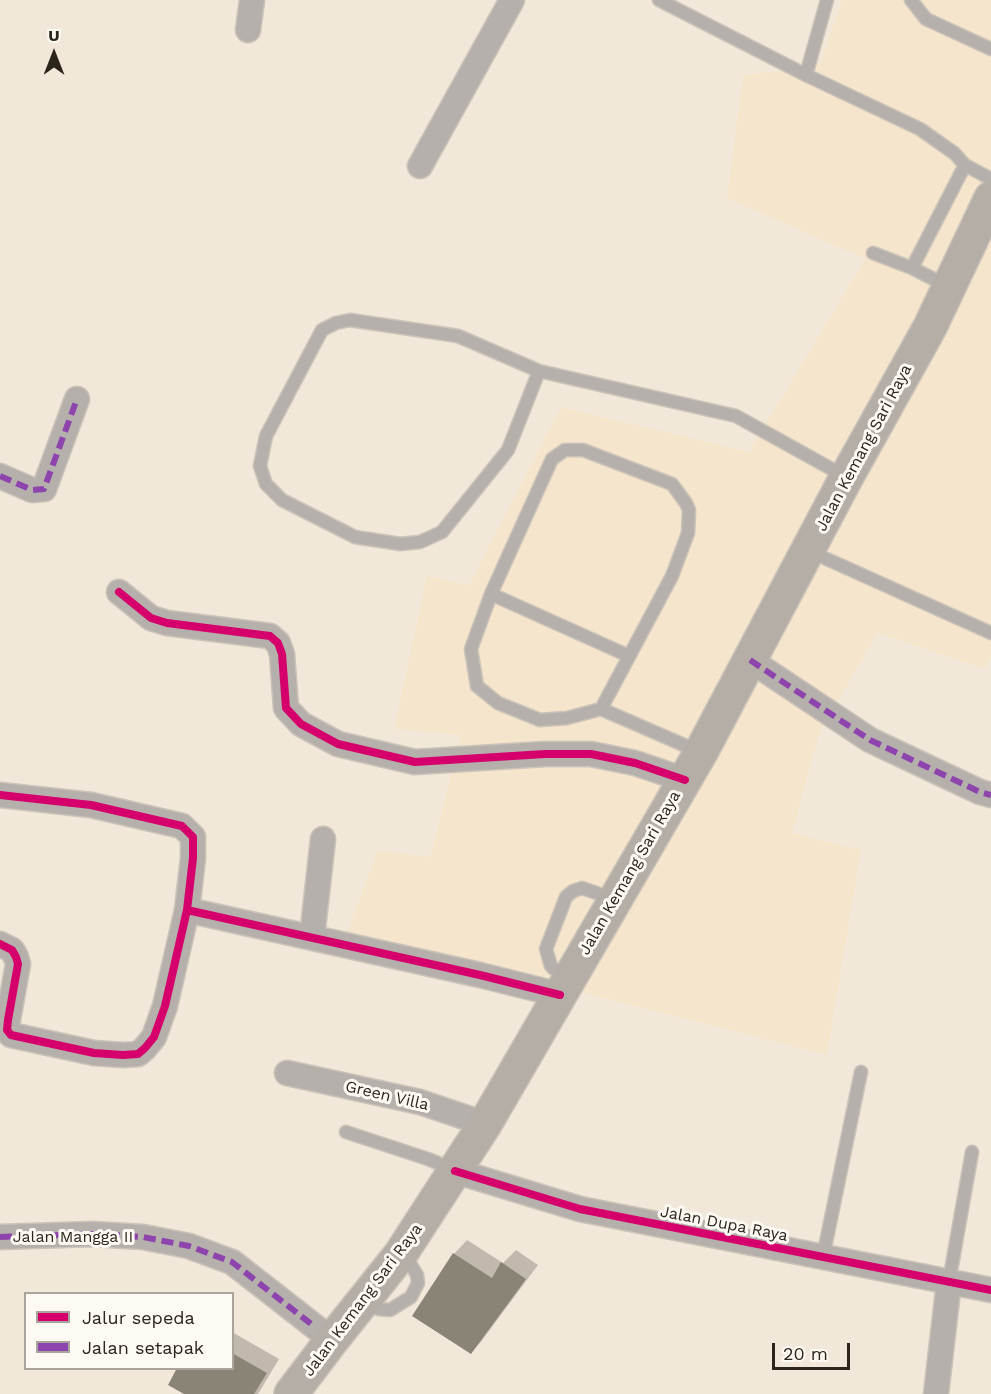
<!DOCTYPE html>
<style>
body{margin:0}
#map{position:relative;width:991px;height:1394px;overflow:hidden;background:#f2e8da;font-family:"Work Sans",sans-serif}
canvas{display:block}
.legend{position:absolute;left:24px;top:1292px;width:210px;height:78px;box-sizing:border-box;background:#fdfaf4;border:2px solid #a9a59d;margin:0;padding:8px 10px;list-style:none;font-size:18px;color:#2c251b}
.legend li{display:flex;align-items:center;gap:12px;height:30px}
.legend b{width:30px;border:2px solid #a9a59d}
.north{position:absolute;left:24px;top:24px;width:60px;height:60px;-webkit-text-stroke:4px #fdfaf4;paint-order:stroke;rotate:0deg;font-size:16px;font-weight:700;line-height:24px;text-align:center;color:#2c251b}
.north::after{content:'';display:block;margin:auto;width:21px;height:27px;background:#2c251b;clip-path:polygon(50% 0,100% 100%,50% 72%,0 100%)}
.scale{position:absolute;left:772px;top:1343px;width:78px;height:27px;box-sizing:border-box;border:3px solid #2c251b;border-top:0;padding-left:8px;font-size:18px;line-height:21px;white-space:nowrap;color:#2c251b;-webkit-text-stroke:4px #fdfaf4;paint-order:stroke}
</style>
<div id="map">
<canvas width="991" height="1394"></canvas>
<ul class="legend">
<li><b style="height:8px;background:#d6006c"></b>Jalur sepeda</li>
<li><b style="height:8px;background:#8e44ad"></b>Jalan setapak</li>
</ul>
<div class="north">U</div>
<div class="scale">20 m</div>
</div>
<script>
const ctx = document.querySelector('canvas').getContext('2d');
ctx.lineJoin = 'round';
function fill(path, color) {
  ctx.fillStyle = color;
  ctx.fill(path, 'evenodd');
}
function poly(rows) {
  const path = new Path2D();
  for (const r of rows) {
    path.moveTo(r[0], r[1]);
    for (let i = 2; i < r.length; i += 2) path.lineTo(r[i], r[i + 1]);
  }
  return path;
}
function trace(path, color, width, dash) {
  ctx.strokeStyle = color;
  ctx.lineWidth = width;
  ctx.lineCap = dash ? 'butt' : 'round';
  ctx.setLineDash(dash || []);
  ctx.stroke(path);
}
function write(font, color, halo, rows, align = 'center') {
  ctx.font = font + ' "Work Sans",sans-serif';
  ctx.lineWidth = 6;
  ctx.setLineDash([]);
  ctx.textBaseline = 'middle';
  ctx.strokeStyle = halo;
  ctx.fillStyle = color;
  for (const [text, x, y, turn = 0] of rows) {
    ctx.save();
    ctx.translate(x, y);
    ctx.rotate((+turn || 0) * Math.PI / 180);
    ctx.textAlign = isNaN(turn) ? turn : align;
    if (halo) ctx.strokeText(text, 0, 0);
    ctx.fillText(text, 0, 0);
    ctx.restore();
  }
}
fill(poly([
 [842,0,991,0,991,657,985,669,878,633,820,731,792,833,861,850,827,1055,347,933,378,850,430,857,461,735,394,729,427,576,469,585,561,407,749,452,865,259,727,198,743,75,820,65]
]), '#f5e5cc');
fill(poly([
 [467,1240,503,1263,516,1250,538,1265,480,1343,471,1352,454,1254],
 [232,1332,279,1359,258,1394,187,1394,232,1368]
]), '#0003');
fill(poly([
 [453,1253,492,1278,501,1262,526,1279,471,1354,412,1316],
 [232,1353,267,1373,254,1394,184,1394,168,1385,177,1368,232,1368]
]), '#8a8476');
const service = poly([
 [659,0,806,75],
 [827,0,806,75,920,129,954,153,965,165,991,179],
 [911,0,926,19,991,49],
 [873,253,912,268],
 [949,287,912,268,965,165],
 [539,371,508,450,442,532,420,542,400,544,355,537,282,500,266,484,260,466,266,436,322,330,336,323,350,320,458,336,539,371,736,416,846,477],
 [809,551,991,633],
 [491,594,629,656],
 [601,709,672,576,688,533,689,510,686,503,672,484,583,450,565,450,552,459,491,594,471,649,477,686,498,703,540,720,567,718,601,709,700,752],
 [567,981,551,966,546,949,566,897,573,891,582,888,614,899],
 [346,1132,428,1159,455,1170],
 [823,1257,861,1072],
 [949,1282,972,1152],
 [365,1302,378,1309,390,1310,411,1297,418,1283,417,1275,411,1265,402,1256]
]);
const minor = poly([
 [248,30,252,0],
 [420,166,512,0],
 [0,476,32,490,44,489,77,399],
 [119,592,151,618,167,623,270,636,278,643,282,654,286,708,301,724,338,744,415,762,545,754,591,754,635,763,685,780],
 [750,660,870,740,980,792,991,795],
 [0,795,91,805,182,826,193,837,193,858,187,910,165,1006,154,1037,145,1048,138,1054,123,1055,94,1053,11,1035,7,1030,8,1020,18,964,16,957,12,950,0,944],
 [187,910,480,975,560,995],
 [312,937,323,839],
 [287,1073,420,1102,485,1124],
 [455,1171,580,1209,991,1290],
 [0,1237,93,1234,143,1237,189,1246,232,1262,332,1340],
 [936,1394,949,1282]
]);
const secondary = poly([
 [291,1394,332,1340,400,1255,485,1124,701,752,846,478,930,327,991,198]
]);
trace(service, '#ccc4b9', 15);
trace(minor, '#ccc4b9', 27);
trace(secondary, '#ccc4b9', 36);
trace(service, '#b5b0ab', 12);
trace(minor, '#b5b0ab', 24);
trace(secondary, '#b5aea7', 33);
trace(poly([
 [0,476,32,490,44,489,77,399],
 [750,660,870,740,980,792,991,795],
 [0,1237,93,1234,143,1237,189,1246,232,1262,315,1327]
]), '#8e44ad', 6, [12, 6]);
trace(poly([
 [119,592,151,618,167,623,270,636,278,643,282,654,286,708,301,724,338,744,415,762,545,754,591,754,635,763,685,780],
 [0,795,91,805,182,826,193,837,193,858,187,910,165,1006,154,1037,145,1048,138,1054,123,1055,94,1053,11,1035,7,1030,8,1020,18,964,16,957,12,950,0,944],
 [187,910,480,975,560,995],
 [455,1171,580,1209,991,1290]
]), '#d6006c', 8);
write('16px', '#2c251b', '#fdfaf4', [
 ["Jalan Kemang Sari Raya",864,448,-62],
 ["Jalan Kemang Sari Raya",630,873,-60],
 ["Green Villa",387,1096,13],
 ["Jalan Dupa Raya",724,1224,11],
 ["Jalan Mangga II",73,1237],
 ["Jalan Kemang Sari Raya",363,1300,-53]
]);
</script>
